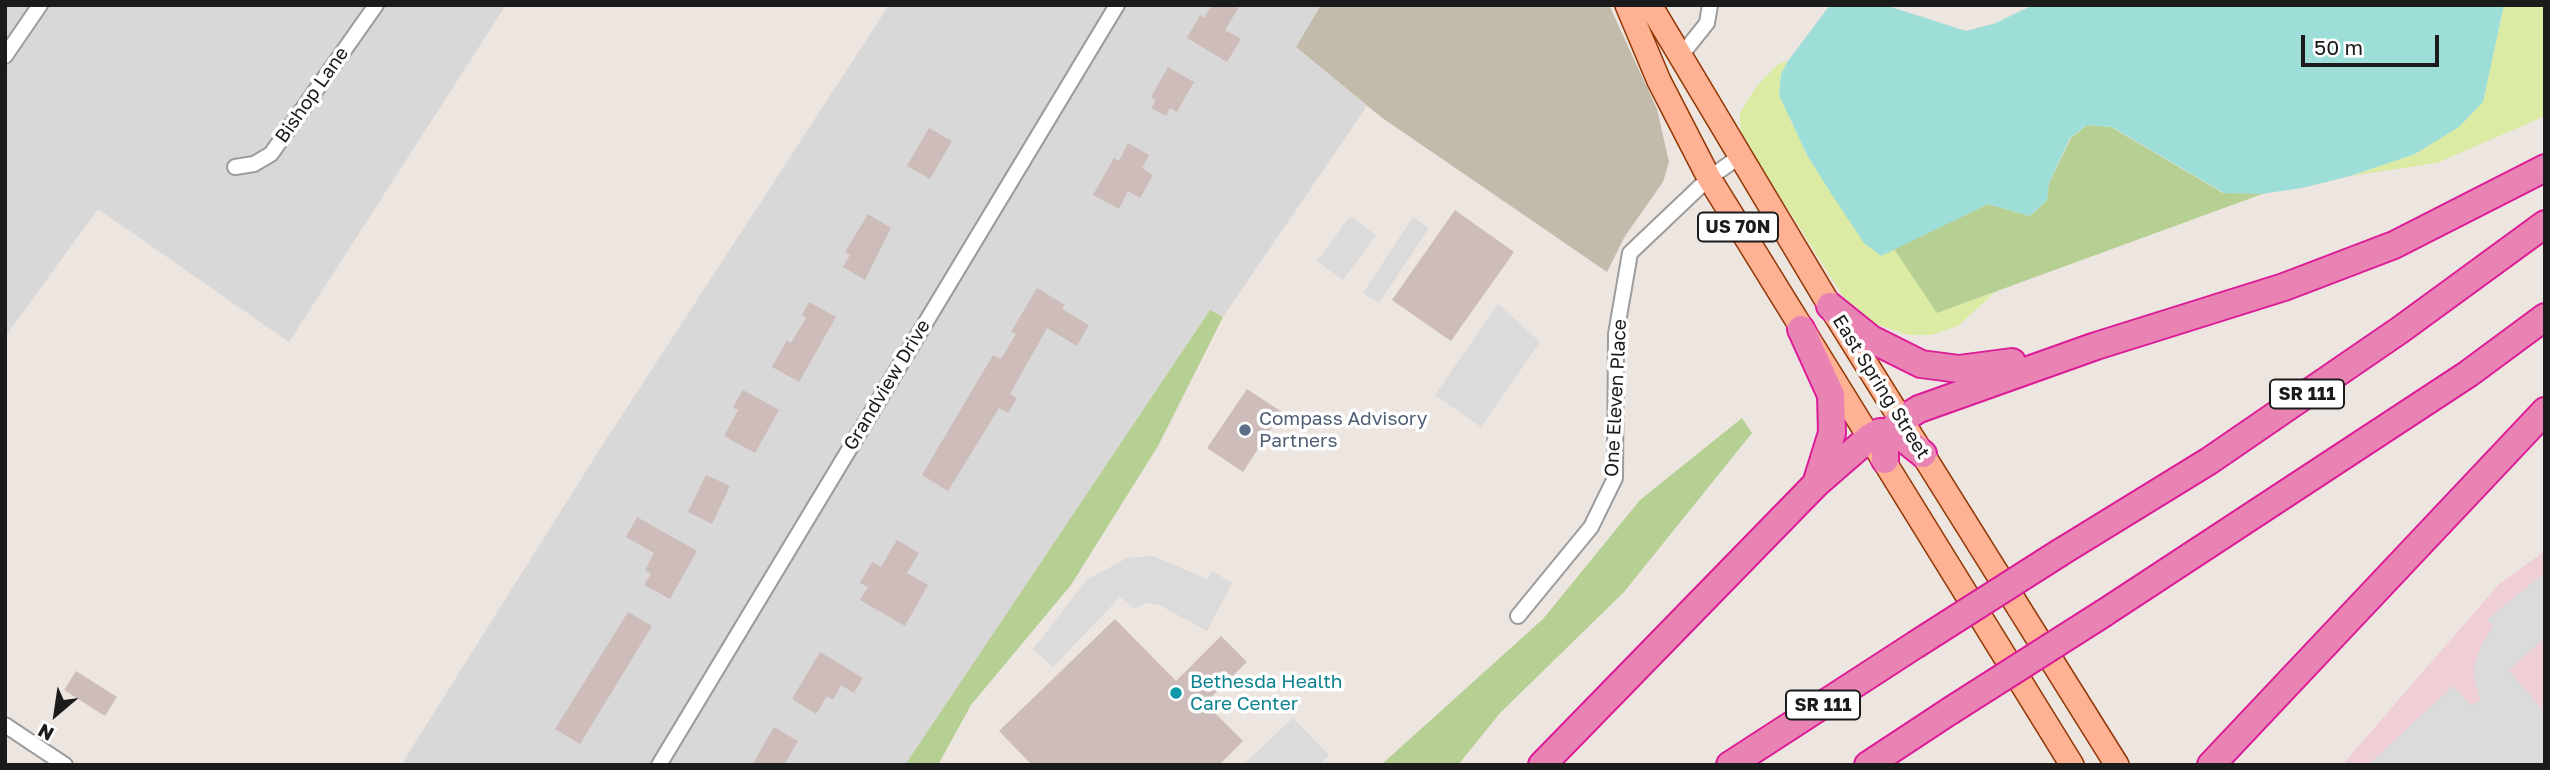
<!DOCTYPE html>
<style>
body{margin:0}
#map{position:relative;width:2550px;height:770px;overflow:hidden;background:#ede5e0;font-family:"Golos Text",sans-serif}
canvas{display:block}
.frame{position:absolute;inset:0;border:7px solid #1b1b1b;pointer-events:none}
.north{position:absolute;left:21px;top:679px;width:70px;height:70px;-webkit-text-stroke:5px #fff;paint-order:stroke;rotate:209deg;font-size:19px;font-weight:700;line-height:28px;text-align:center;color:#1b1b1b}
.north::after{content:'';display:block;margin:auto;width:24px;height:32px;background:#1b1b1b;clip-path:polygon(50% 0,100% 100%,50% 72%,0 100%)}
.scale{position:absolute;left:2301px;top:35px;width:138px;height:32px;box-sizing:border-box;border:4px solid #1b1b1b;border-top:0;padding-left:9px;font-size:21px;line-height:24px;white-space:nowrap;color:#1b1b1b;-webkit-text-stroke:5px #fff;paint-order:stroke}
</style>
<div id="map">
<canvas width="2550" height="770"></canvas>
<div class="frame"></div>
<div class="north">N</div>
<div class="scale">50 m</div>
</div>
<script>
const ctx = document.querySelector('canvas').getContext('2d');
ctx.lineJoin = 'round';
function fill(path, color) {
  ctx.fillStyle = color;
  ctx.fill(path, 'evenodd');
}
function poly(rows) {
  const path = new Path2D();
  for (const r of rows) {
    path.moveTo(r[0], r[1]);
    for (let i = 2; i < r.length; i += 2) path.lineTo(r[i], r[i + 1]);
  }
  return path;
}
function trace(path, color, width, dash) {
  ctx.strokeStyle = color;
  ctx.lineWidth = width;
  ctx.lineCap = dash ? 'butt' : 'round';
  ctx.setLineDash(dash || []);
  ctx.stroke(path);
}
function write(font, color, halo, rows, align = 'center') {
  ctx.font = font + ' "Golos Text",sans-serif';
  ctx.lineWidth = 7;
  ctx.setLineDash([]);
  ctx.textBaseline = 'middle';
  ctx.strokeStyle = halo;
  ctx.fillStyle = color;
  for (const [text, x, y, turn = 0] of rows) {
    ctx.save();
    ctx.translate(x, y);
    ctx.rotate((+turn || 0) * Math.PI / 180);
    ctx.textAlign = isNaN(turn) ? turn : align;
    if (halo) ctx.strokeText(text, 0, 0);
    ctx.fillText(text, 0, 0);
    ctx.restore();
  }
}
fill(poly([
 [5,5,506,5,289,342,98,209,5,337],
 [889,5,1321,5,1296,47,1367,106,1223,317,1210,310,905,765,401,765,598,452]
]), '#d9d8d8');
fill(poly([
 [2545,551,2545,765,2342,765,2499,584]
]), '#f0ced6');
fill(poly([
 [1321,5,1609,5,1657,109,1669,162,1663,182,1625,236,1607,272,1381,117,1296,47]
]), '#c2bbab');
fill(poly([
 [2504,5,2545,5,2545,116,2437,163,2350,176,2415,154,2483,102],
 [1788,61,1781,74,1779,95,1807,155,1864,243,1881,256,1894,249,1937,313,1995,292,1958,326,1931,335,1909,335,1872,323,1844,298,1741,135,1740,113,1756,87,1778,64]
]), '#dbeba3');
fill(poly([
 [2087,125,2111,127,2223,193,2265,193,1937,313,1894,249,1988,204,2030,216,2047,200,2049,183,2071,138],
 [1210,310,1223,317,1158,446,1071,585,971,705,938,765,905,765],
 [1742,418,1752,433,1624,592,1500,713,1458,765,1381,765,1543,619,1640,500]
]), '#b6cf93');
fill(poly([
 [1350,216,1376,235,1343,280,1317,261],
 [1413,217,1429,228,1379,303,1363,293],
 [1498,304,1540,342,1481,427,1435,395],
 [1153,556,1207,579,1212,571,1232,583,1207,631,1159,605,1145,603,1135,609,1120,597,1053,667,1033,649,1087,580,1127,558],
 [2545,572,2545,638,2509,670,2545,713,2545,765,2368,765,2453,686,2472,706,2480,700,2473,673,2480,648,2493,626,2487,620],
 [1293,718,1329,755,1319,765,1243,765]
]), '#dbdbdb');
fill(poly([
 [1830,5,1885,5,1966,31,1996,23,2033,5,2504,5,2483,102,2459,127,2415,154,2350,176,2302,188,2261,194,2224,193,2112,127,2087,125,2070,138,2049,183,2047,200,2030,216,1988,204,1881,256,1864,243,1832,195,1807,155,1779,95,1781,74,1788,61]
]), '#9eded9');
fill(poly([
 [1212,5,1240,5,1225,30,1241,39,1227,62,1187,38,1200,15,1204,18],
 [1168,67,1194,82,1177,112,1170,108,1166,116,1151,108,1156,100,1151,97],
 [929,128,952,141,930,179,907,166],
 [1128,143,1149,155,1142,168,1153,175,1140,198,1128,191,1119,209,1093,195,1114,158,1119,161],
 [1455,210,1514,252,1451,341,1392,300],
 [868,214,891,228,865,280,843,267,850,255,845,252],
 [1037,288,1065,305,1062,309,1089,325,1077,346,1047,328,1010,394,1017,398,1008,413,999,408,948,491,922,475,993,355,1001,359,1016,334,1011,332],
 [809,302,836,317,799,382,772,367,787,340,791,343,806,318,802,315],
 [1247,389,1282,412,1243,472,1207,448],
 [743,390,779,410,755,453,724,436,738,410,733,407],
 [706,475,730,486,712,524,688,512],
 [637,517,697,551,670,599,644,585,651,574,645,570,654,553,626,537],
 [897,540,919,553,907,573,928,585,905,626,860,600,868,587,860,583,872,562,881,567],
 [628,612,652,626,580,744,555,729],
 [1115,619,1176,681,1221,636,1247,662,1205,703,1243,741,1219,765,1032,765,999,731],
 [820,652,863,678,854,693,841,685,833,700,827,696,816,714,792,699],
 [76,671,117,697,105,716,64,690],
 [774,727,798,741,784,765,752,765]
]), '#cdbcb9');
const street = poly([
 [5,56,40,5],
 [1679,58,1707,23,1710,5],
 [235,167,254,164,271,154,376,5],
 [1518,616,1591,527,1615,478,1616,334,1630,253,1709,178,1739,157],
 [5,725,65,765],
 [659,765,1117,5]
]);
const primary = poly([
 [1627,5,1659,81,1709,178,2072,765],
 [1650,5,1830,306,2117,765]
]);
const highway = poly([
 [1830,306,1871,339,1921,364,1959,369,2012,362],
 [1801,329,1831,395,1832,433,1816,484],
 [1885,460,1885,444,1891,433,1898,422,1919,409,2096,346,2284,287,2394,245,2545,168],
 [2061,552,2209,461,2400,330,2545,224],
 [2104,613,2468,374,2545,317],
 [1542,765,1816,484,1870,437,1880,432,1898,434,1923,454],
 [1730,765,1915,645],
 [1868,765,1950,711],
 [2211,765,2545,411]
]);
trace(street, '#9c9c9c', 18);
trace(primary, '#933700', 26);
trace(highway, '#dc1c97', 30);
trace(street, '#fff', 14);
trace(primary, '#ffb194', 23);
trace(highway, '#e983b4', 26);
const highwayBridge = poly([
 [1915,645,2061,552],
 [1950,711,2104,613]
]);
trace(highwayBridge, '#dc1c97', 30, []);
trace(highwayBridge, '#e983b4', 26);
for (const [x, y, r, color] of [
 [1245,430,7,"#5c6f8a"],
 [1176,693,7,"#0f9aa8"]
]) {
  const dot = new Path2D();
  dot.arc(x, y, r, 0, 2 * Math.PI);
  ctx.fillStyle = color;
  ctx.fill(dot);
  trace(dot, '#fff', 2.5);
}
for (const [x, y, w] of [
 [1738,227,80],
 [2307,394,74],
 [1823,705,74]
]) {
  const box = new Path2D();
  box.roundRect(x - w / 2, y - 14.5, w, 29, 5);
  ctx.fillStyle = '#fff';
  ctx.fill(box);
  trace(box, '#1b1b1b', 2);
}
write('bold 18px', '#1b1b1b', null, [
 ["US 70N",1738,227],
 ["SR 111",2307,394],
 ["SR 111",1823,705]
]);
write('19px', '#1b1b1b', '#fff', [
 ["Bishop Lane",312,95,-55],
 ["Grandview Drive",887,385,-59],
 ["East Spring Street",1881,387,58],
 ["One Eleven Place",1616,398,-87]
]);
write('19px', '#4e5e75', '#fff', [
 ["Compass Advisory",1259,419],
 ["Partners",1259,441]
], 'left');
write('19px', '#0d838f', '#fff', [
 ["Bethesda Health",1190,682],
 ["Care Center",1190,704]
], 'left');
</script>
